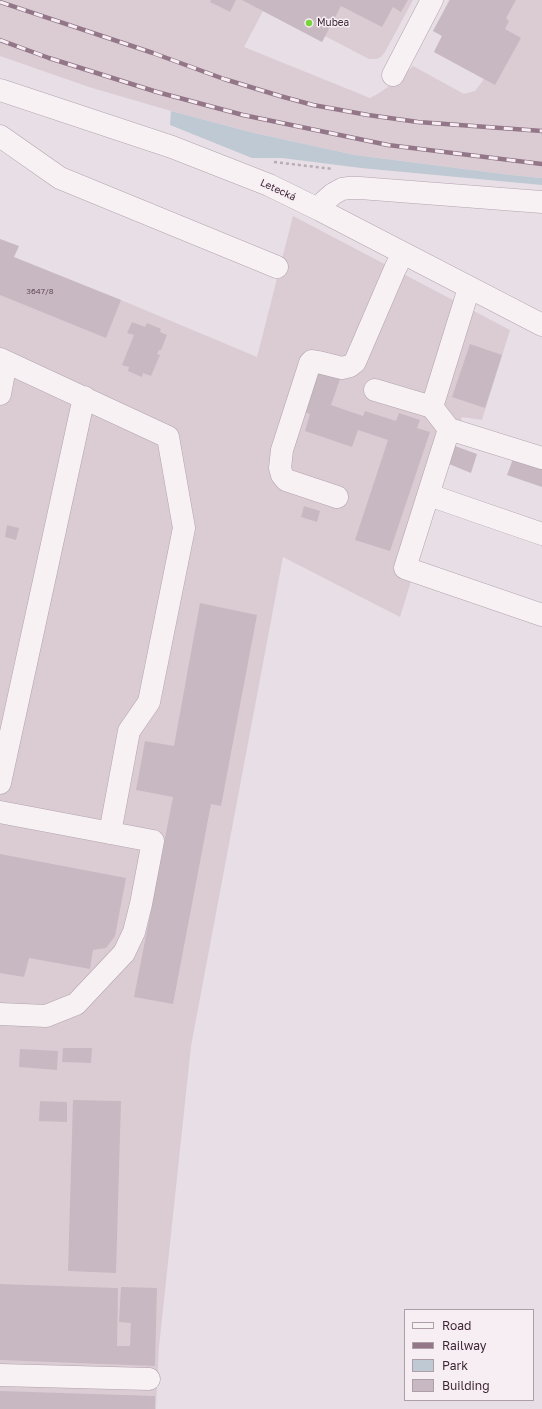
<!DOCTYPE html>
<meta charset="utf-8">
<style>
body{margin:0}
#map{position:relative;width:542px;height:1409px;overflow:hidden;background:#e8dee5;font-family:"Golos Text",sans-serif}
canvas{display:block}
.legend{position:absolute;left:404px;top:1309px;width:130px;height:92px;box-sizing:border-box;background:#f6eef3;border:1px solid #ad9ea7;margin:0;padding:5px 7px;list-style:none;font-size:12px;color:#402736}
.legend li{display:flex;align-items:center;gap:8px;height:20px}
.legend b{width:20px;border:1px solid #ad9ea7}
</style>
<div id="map">
<canvas width="542" height="1409"></canvas>
<ul class="legend">
<li><b style="height:5px;background:#f7f1f4"></b>Road</li>
<li><b style="height:5px;background:#937788"></b>Railway</li>
<li><b style="height:11px;background:#bfc9d3"></b>Park</li>
<li><b style="height:11px;background:#c8b8c2"></b>Building</li>
</ul>
</div>
<script>
const ctx = document.querySelector('canvas').getContext('2d');
ctx.lineJoin = 'round';
function fill(path, color) {
  ctx.fillStyle = color;
  ctx.fill(path, 'evenodd');
}
function poly(rows) {
  const path = new Path2D();
  for (const r of rows) {
    path.moveTo(r[0], r[1]);
    for (let i = 2; i < r.length; i += 2) path.lineTo(r[i], r[i + 1]);
  }
  return path;
}
function trace(path, color, width, dash) {
  ctx.strokeStyle = color;
  ctx.lineWidth = width;
  ctx.lineCap = dash ? 'butt' : 'round';
  ctx.setLineDash(dash || []);
  ctx.stroke(path);
}
function write(font, color, halo, rows, align = 'center') {
  ctx.font = font + ' "Golos Text",sans-serif';
  ctx.lineWidth = 3;
  ctx.setLineDash([]);
  ctx.textBaseline = 'middle';
  ctx.strokeStyle = halo;
  ctx.fillStyle = color;
  for (const [text, x, y, turn = 0] of rows) {
    ctx.save();
    ctx.translate(x, y);
    ctx.rotate((+turn || 0) * Math.PI / 180);
    ctx.textAlign = isNaN(turn) ? turn : align;
    if (halo) ctx.strokeText(text, 0, 0);
    ctx.fillText(text, 0, 0);
    ctx.restore();
  }
}
fill(poly([
 [0,0,413,0,385,52,381,57,376,59,369,59,325,36,322,42,263,11,244,47,370,98,379,93,395,82,413,66,464,94,475,91,484,79,434,52,442,36,433,31,449,0,542,0,542,178,511,175,355,155,254,133,171,111,89,87,0,56],
 [293,216,510,330,482,420,462,417,400,617,283,557,191,1046,159,1347,156,1409,0,1409,0,254,121,300,257,357]
]), '#dbccd4');
fill(poly([
 [171,111,254,133,355,155,511,175,542,178,542,185,361,168,282,158,252,158,170,125]
]), '#bfc9d3');
fill(poly([
 [211,0,236,0,230,12,210,2],
 [242,0,408,0,401,12,393,7,382,27,341,6,322,42],
 [450,0,516,0,506,18,509,21,505,29,521,38,495,85,434,52,442,36,433,31],
 [0,239,19,246,14,257,121,300,106,338,0,295],
 [132,322,145,327,147,323,161,329,160,332,167,335,161,350,159,350,157,354,160,355,151,376,143,373,142,377,128,371,129,367,122,365,134,335,127,333],
 [470,344,502,355,485,408,452,397],
 [313,371,340,379,331,405,363,416,365,411,396,421,399,413,420,420,417,428,430,432,390,551,355,540,388,440,358,430,352,447,305,431,310,414,300,410],
 [455,446,477,454,471,473,449,464],
 [513,459,542,468,542,487,507,475],
 [304,506,320,511,317,522,301,517],
 [7,525,19,528,16,540,5,537],
 [200,603,257,615,221,806,211,804,173,1004,134,997,173,797,136,790,145,741,174,746],
 [0,854,126,878,115,936,106,948,93,950,90,969,29,958,24,977,0,973],
 [63,1048,92,1048,91,1063,62,1062],
 [20,1049,58,1051,57,1070,19,1067],
 [73,1100,121,1101,116,1273,68,1271],
 [40,1101,67,1102,67,1122,39,1121],
 [0,1284,118,1288,117,1346,130,1346,131,1323,119,1322,121,1287,157,1288,155,1366,0,1360],
 [0,1391,155,1396,155,1409,0,1409]
]), '#c8b8c2');
const minor = poly([
 [393,75,432,0],
 [0,90,172,147,269,185,320,210,542,325],
 [0,136,60,178,277,267],
 [320,210,325,201,333,194,342,189,349,188,360,188,542,202],
 [469,288,432,407,449,429,542,458],
 [0,359,168,437,184,528,149,702,129,731,110,833],
 [375,390,432,407],
 [0,394,6,362],
 [449,429,405,568,542,615],
 [429,495,542,534],
 [337,497,286,480,282,475,280,468,282,450,310,363,312,361,318,362,342,368,350,366,355,362,395,269,403,253],
 [0,783,84,397],
 [0,812,153,841,141,904,134,932,124,953,76,1004,46,1016,0,1014],
 [0,1375,149,1379]
]);
trace(minor, '#b2a3ad', 23);
trace(poly([
 [274,162,333,169]
]), '#b9acb3', 2.5, [3, 3]);
trace(minor, '#f7f1f4', 22);
const rail = poly([
 [0,2,153,53,224,79,280,96,313,105,368,115,418,122,542,131],
 [0,40,49,58,157,92,243,115,388,145,542,164]
]);
trace(rail, '#937788', 4.5);
trace(rail, '#f6eef3', 3, [9]);
for (const [x, y, r, color] of [
 [309,23,4,"#77d43c"]
]) {
  const dot = new Path2D();
  dot.arc(x, y, r, 0, 2 * Math.PI);
  ctx.fillStyle = color;
  ctx.fill(dot);
  trace(dot, '#f6eef3', 1.5);
}
write('8px', '#624b59', null, [
 ["3647/8",40,291]
]);
write('10px', '#402736', '#f6eef3', [
 ["Mubea",317,23]
], 'left');
write('10px', '#402736', '#f6eef3', [
 ["Letecká",278,190,25]
]);
</script>
